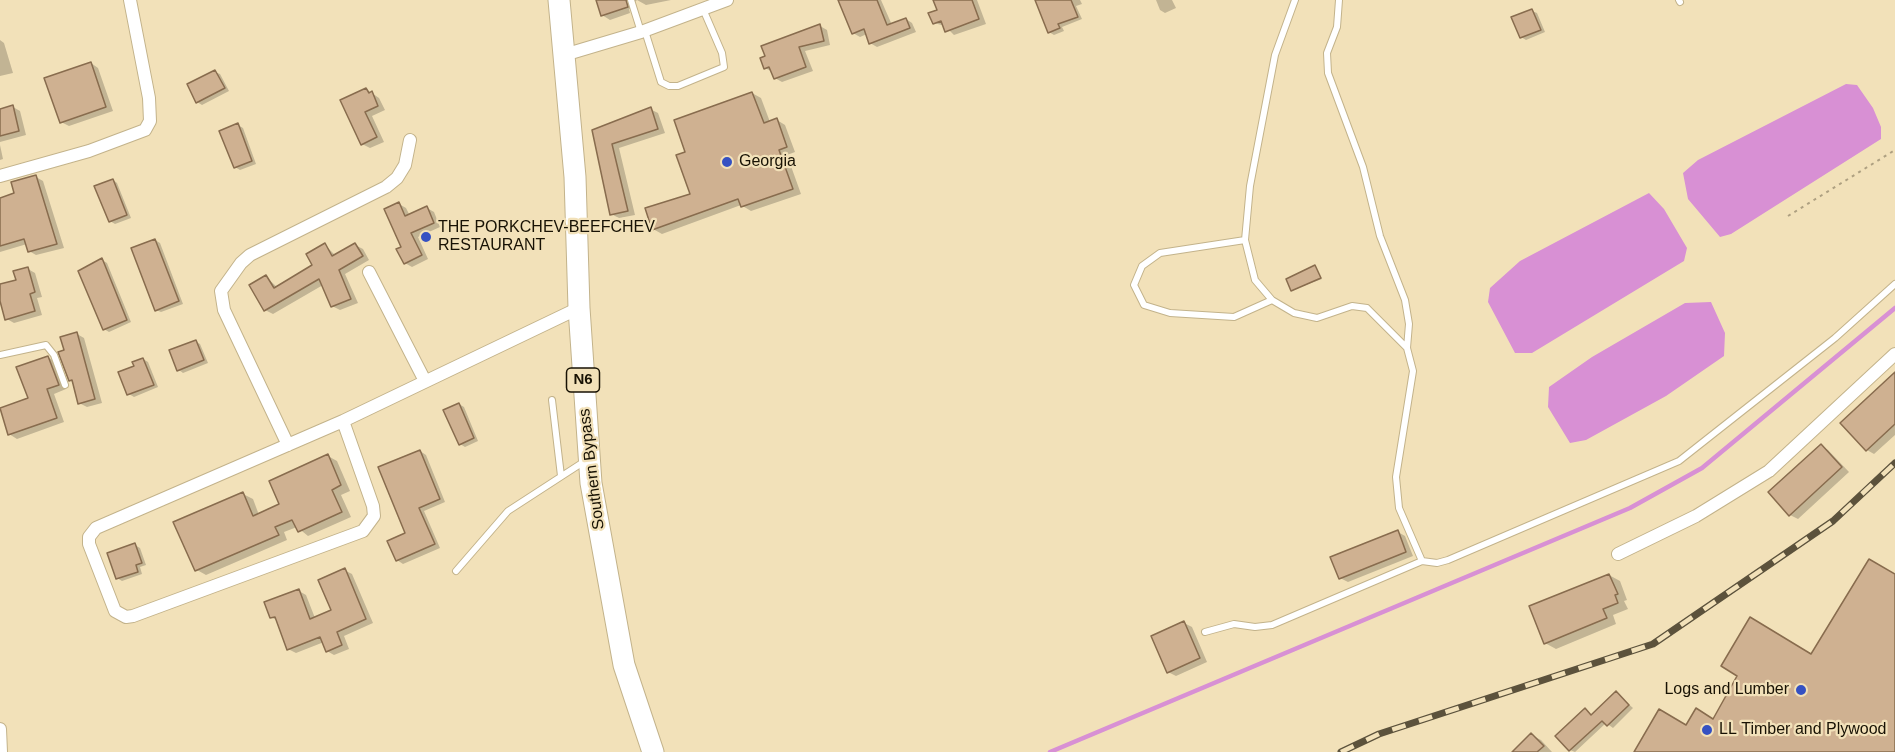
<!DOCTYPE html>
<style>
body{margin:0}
canvas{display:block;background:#f2e1b9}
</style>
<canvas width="1895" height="752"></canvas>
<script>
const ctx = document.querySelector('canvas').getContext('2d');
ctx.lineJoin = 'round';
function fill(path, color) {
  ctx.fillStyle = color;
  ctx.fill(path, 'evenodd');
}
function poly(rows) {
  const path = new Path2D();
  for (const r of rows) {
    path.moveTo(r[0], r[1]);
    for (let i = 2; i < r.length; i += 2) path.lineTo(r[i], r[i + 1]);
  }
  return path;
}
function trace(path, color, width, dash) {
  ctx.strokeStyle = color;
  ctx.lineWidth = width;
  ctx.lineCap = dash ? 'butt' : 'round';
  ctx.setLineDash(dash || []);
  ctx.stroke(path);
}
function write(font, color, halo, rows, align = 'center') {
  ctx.font = font + ' Helvetica,sans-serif';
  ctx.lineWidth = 4.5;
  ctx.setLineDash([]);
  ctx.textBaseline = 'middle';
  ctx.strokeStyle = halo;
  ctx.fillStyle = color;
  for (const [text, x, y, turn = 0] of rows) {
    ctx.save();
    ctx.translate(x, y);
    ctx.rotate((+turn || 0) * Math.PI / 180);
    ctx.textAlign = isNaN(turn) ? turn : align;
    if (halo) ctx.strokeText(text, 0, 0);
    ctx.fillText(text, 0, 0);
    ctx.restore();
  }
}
fill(poly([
 [1846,84,1857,85,1873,108,1881,127,1881,139,1731,234,1720,237,1688,199,1683,173,1698,160],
 [1649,193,1664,209,1687,248,1684,261,1532,353,1515,353,1488,302,1490,288,1520,261],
 [1711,302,1725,333,1724,356,1666,396,1586,440,1570,443,1548,407,1549,387,1592,357,1685,303]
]), '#d890d4');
fill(poly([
 [597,0,637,0,634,3,634,8,629,9,630,13,610,20,602,15],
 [637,0,671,0,646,5],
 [846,0,881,0,892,25,906,19,912,23,916,32,877,47,870,43,867,34,860,37,853,33],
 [935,0,977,0,986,24,954,35,945,26,934,23,939,10],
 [1037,0,1080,0,1082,4,1076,6,1082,19,1062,27,1064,31,1054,35,1049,32],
 [1156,0,1172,0,1176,8,1165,13,1160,10],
 [1532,11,1537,13,1545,32,1526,40,1521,37],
 [820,26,827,30,830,45,805,51,813,71,782,82,775,78,773,72,765,68],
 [0,40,4,43,13,73,0,76],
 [91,63,98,68,113,111,69,126,61,122],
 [215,72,220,74,229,91,202,105,197,102],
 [366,89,379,98,385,110,372,116,384,142,370,148,362,144],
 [752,93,761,98,770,122,777,120,785,125,795,152,787,155,801,194,751,211,741,205,662,234,653,229,692,195,687,153],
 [13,107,20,111,26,135,0,142,0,111],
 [650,109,658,113,665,133,619,148,635,215,619,218,611,214,609,123],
 [238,125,243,128,256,164,240,170,235,167],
 [0,145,3,159,0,160],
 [36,177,43,181,64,248,36,255,29,251,27,244,0,252,0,199,16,194],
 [113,180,117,183,131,218,115,224,110,221],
 [399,204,406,208,410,216,427,208,434,212,440,227,418,237,428,259,412,267,405,263],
 [155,240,160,243,183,304,161,312,156,310],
 [325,245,336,256,355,245,363,249,369,260,345,274,358,303,340,310,332,306,323,285,273,314,265,310,266,277,277,287,314,265],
 [102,260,107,263,131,322,109,332,104,329],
 [1315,267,1322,279,1292,290],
 [28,269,35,273,42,297,37,298,42,315,14,323,7,319,0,286,18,281],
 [77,334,84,338,102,403,87,407,79,403,74,382,70,380,66,351],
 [195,341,200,344,208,363,183,373,179,370],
 [48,357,55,362,66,389,54,394,64,422,17,439,9,434,29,399],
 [143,359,148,362,158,387,134,397,129,394,135,366],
 [1895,379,1895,435,1874,454,1867,450],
 [459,404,464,407,478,441,465,447,460,444],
 [1821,446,1828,450,1849,472,1798,519,1790,515],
 [420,451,426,455,445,502,424,511,440,548,403,564,397,560,407,534],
 [328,456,337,461,350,491,341,495,351,517,308,536,297,527,284,532,287,540,206,575,197,570,243,494,253,499,259,515,281,505],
 [1398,532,1405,536,1413,556,1348,582,1340,578],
 [135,545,140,548,146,565,140,567,142,574,122,581,117,578],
 [344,570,352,574,373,623,344,636,349,649,334,655,327,651,324,642,296,653,288,649,278,621,271,617,299,591,306,595,315,618,333,610],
 [1609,575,1620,581,1627,600,1624,601,1628,609,1613,615,1616,624,1556,649,1545,643],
 [1184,623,1192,627,1207,662,1176,676,1168,672],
 [1616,693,1633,708,1613,728,1606,723,1575,752,1570,750,1585,710,1592,715],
 [1531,735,1541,740,1552,752,1514,752]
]), '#0003');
trace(poly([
 [1050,752,1630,508,1702,468,1895,308]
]), '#d890d4', 4.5);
const building = poly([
 [596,0,626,0,628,7,601,16,596,0],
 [838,0,877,0,887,25,906,18,910,28,869,44,864,29,852,34,838,0],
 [933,0,972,0,979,19,945,32,941,21,933,24,928,13,937,10,933,0],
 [1035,0,1071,0,1078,17,1058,24,1060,28,1048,33,1035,0],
 [1532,9,1541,30,1520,38,1511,17,1532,9],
 [820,24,824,41,799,47,806,67,774,79,769,67,764,69,760,58,765,56,761,46,820,24],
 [91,62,106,107,60,123,44,78,91,62],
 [215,70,225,88,196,103,187,84,215,70],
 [366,88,369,93,372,91,378,106,365,112,377,137,361,145,340,100,366,88],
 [752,92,764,123,777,118,787,147,779,150,793,189,741,207,738,199,652,230,645,208,690,194,676,155,685,152,674,120,752,92],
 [13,105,19,131,0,136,0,109,13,105],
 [651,107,658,129,612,144,628,211,610,215,592,130,651,107],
 [238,123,252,161,234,168,219,131,238,123],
 [36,175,57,244,28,252,24,239,0,246,0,198,14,193,11,182,36,175],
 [113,179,127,215,109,222,94,186,113,179],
 [399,202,405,216,427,206,434,223,411,233,422,255,404,264,396,249,401,247,384,209,399,202],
 [155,239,179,301,155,311,131,248,155,239],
 [325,243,332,256,355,243,363,256,339,270,351,299,331,307,319,279,264,311,249,285,266,275,274,288,312,265,306,254,325,243],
 [102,258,127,320,103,330,78,271,102,258],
 [1315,265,1321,278,1291,291,1286,279,1315,265],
 [28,267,35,292,30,294,35,311,5,320,0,301,0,284,16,280,13,271,28,267],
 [77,332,95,399,78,404,72,380,69,381,58,352,64,350,60,337,77,332],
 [196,340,204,360,177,371,169,350,196,340],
 [48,356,59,385,47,389,57,418,8,435,0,408,28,398,16,367,48,356],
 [143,358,154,385,127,395,118,372,134,366,132,362,143,358],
 [1895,372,1895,424,1866,451,1840,423,1895,372],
 [459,403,474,438,459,445,443,410,459,403],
 [1821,444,1842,467,1789,516,1768,492,1821,444],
 [420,450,440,499,419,508,435,544,396,561,387,541,405,533,378,467,420,450],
 [328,454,341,485,332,490,342,512,298,532,292,520,275,527,279,535,195,571,173,522,243,492,253,516,279,504,269,481,328,454],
 [1398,530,1406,552,1339,579,1330,557,1398,530],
 [135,543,142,563,136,565,138,572,116,579,107,553,135,543],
 [1869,559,1895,574,1895,752,1634,752,1659,709,1686,725,1696,708,1713,719,1737,676,1721,666,1750,617,1811,654,1869,559],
 [345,568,366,619,337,632,342,645,326,652,320,637,287,650,275,617,270,618,264,602,299,589,310,619,331,610,318,580,345,568],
 [1609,574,1618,594,1615,595,1618,603,1603,609,1607,618,1544,644,1529,606,1609,574],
 [1184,621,1200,658,1167,673,1151,636,1184,621],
 [1616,691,1629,705,1607,726,1602,721,1569,751,1555,736,1585,708,1591,715,1616,691],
 [1531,733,1544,746,1537,752,1512,752,1531,733]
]);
fill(building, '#cfb191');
trace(building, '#886c4e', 1.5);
const service = poly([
 [631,0,641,32],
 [1295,0,1275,55,1250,186,1245,240,1255,280,1272,300,1294,313,1317,318,1352,306,1367,308,1407,348],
 [1339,0,1337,27,1327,53,1328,73,1363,167,1380,236,1405,300,1409,324,1407,348,1413,371,1396,477,1399,508,1422,561],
 [1679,0,1680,2],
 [645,31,661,82,669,86,678,86,724,67,722,53,703,9],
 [1245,240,1160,253,1142,266,1134,285,1144,305,1170,313,1234,317,1272,300],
 [0,355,46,345,54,355,65,385],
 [552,400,561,476],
 [456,571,508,511,585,461],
 [1205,632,1234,624,1255,627,1272,625,1422,561,1437,563,1448,560,1679,461,1835,338,1895,284]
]);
const minor = poly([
 [564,55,641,32,727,0],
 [0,176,89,151,145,130,150,121,149,98,130,0],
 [369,272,425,381],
 [343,421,373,506,374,516,363,531,133,616,126,617,115,611,89,544,89,537,96,528,343,421,579,308],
 [288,445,224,310,221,291,241,263,250,255,386,187,397,178,405,165,410,140],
 [1618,554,1696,516,1769,471,1895,354],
 [0,729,1,752]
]);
const trunk = poly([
 [559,0,575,177,579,308,591,483,624,665,653,752]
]);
trace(service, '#c3b38b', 8);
trace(minor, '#c3b38b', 14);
trace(trunk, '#c3b38b', 23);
trace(poly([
 [1788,216,1895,150]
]), '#aea081', 2, [3, 4.5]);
trace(service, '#fff', 6);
trace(minor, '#fff', 12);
trace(trunk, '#fff', 21);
const rail = poly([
 [1341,752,1379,734,1653,644,1833,521,1895,463]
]);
trace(rail, '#5c523c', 7);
trace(rail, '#f2e1b9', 4.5, [14]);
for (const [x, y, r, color] of [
 [727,162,6,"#3551c2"],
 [426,237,6,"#3551c2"],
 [1801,690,6,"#3551c2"],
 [1707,730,6,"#3551c2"]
]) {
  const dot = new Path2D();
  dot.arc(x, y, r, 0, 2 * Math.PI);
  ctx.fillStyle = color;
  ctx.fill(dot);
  trace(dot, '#f2e1b9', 2);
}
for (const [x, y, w] of [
 [583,380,33]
]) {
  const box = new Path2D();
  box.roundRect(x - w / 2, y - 12, w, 24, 4.5);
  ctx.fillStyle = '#f2e1b9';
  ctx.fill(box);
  trace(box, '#181204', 1.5);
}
write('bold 15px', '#181204', null, [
 ["N6",583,380]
]);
write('16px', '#181204', '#f2e1b9', [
 ["Georgia",739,162],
 ["THE PORKCHEV-BEEFCHEV",438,228],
 ["RESTAURANT",438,246],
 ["Logs and Lumber",1789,690,"right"],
 ["LL Timber and Plywood",1719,730]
], 'left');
write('16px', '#181204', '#f2e1b9', [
 ["Southern Bypass",592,469,-97]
]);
</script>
